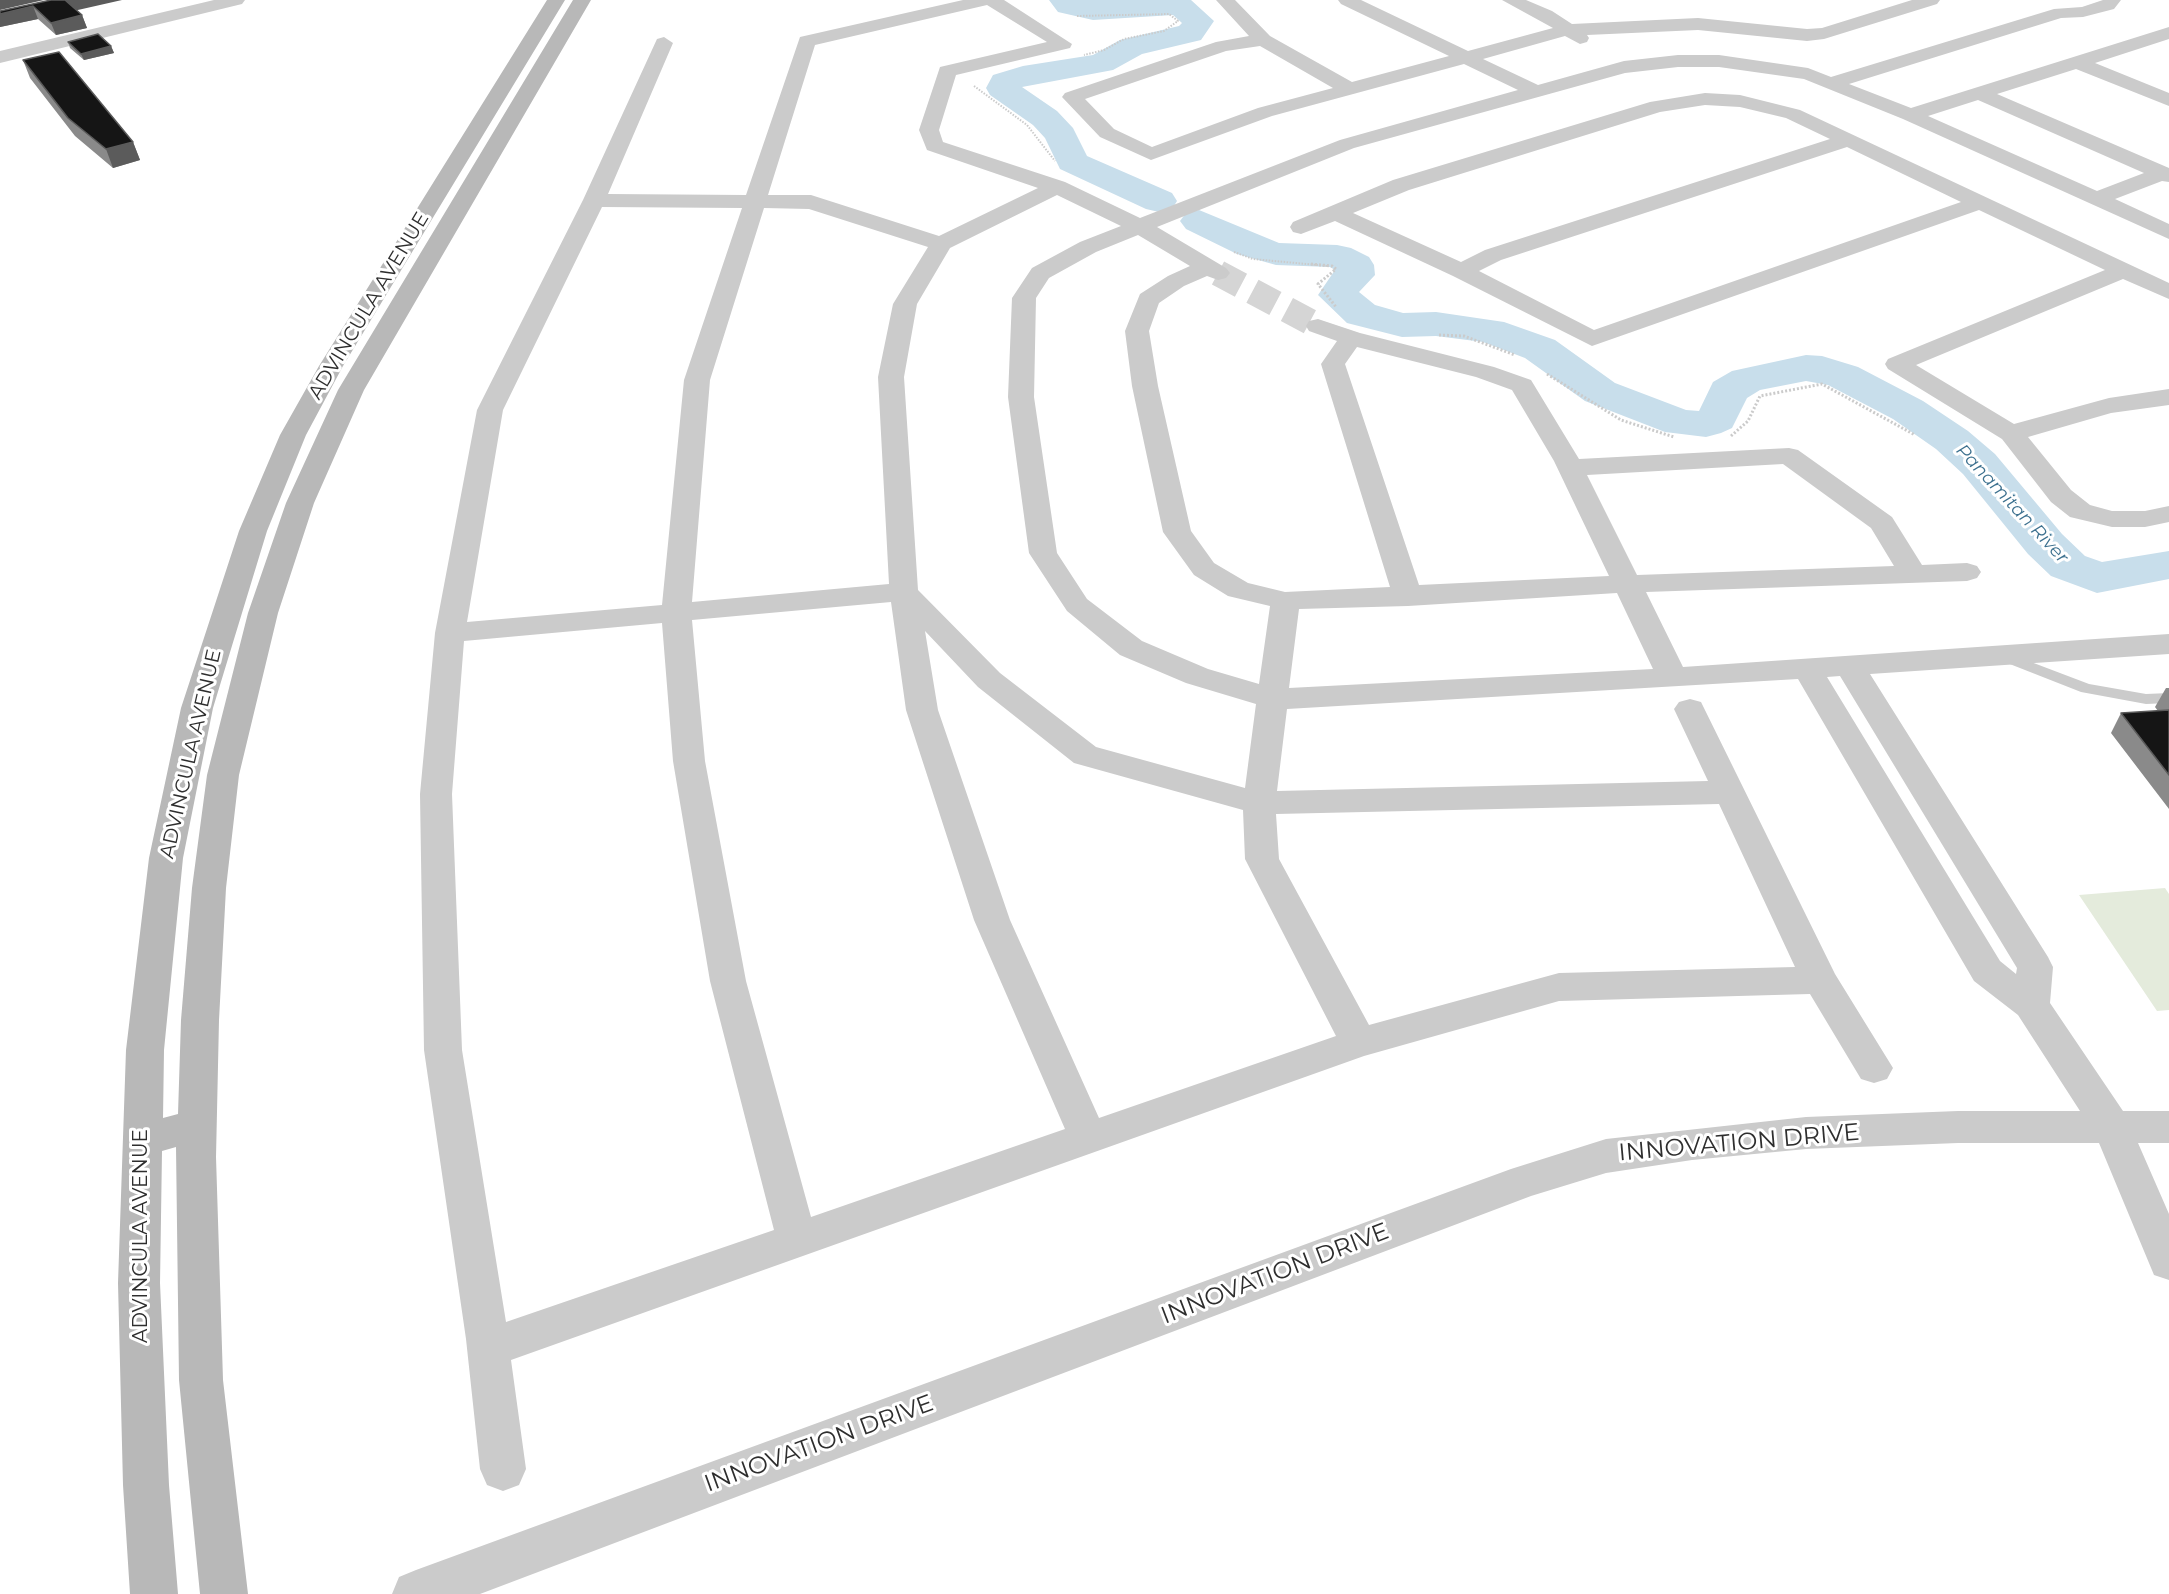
<!DOCTYPE html>
<style>
body{margin:0}
canvas{display:block;background:#fff}
</style>
<canvas width="2169" height="1594"></canvas>
<script>
const ctx = document.querySelector('canvas').getContext('2d');
ctx.lineJoin = 'round';
function fill(path, color) {
  ctx.fillStyle = color;
  ctx.fill(path, 'evenodd');
}
function poly(rows) {
  const path = new Path2D();
  for (const r of rows) {
    path.moveTo(r[0], r[1]);
    for (let i = 2; i < r.length; i += 2) path.lineTo(r[i], r[i + 1]);
  }
  return path;
}
function trace(path, color, width, dash) {
  ctx.strokeStyle = color;
  ctx.lineWidth = width;
  ctx.lineCap = dash ? 'butt' : 'round';
  ctx.setLineDash(dash || []);
  ctx.stroke(path);
}
function write(font, color, halo, rows, align = 'center') {
  ctx.font = font + ' Montserrat,sans-serif';
  ctx.lineWidth = 6;
  ctx.setLineDash([]);
  ctx.textBaseline = 'middle';
  ctx.strokeStyle = halo;
  ctx.fillStyle = color;
  for (const [text, x, y, turn = 0] of rows) {
    ctx.save();
    ctx.translate(x, y);
    ctx.rotate((+turn || 0) * Math.PI / 180);
    ctx.textAlign = isNaN(turn) ? turn : align;
    if (halo) ctx.strokeText(text, 0, 0);
    ctx.fillText(text, 0, 0);
    ctx.restore();
  }
}
fill(poly([
 [2165,888,2169,894,2169,1010,2157,1011,2079,895]
]), '#e4ebdc');
fill(poly([
 [1049,0,1191,0,1214,21,1201,40,1142,54,1113,70,1022,87,1057,111,1073,128,1087,156,1172,193,1177,201,1172,209,1159,212,1146,209,1060,169,1045,138,1033,125,990,95,986,88,993,75,1023,66,1093,55,1120,40,1179,26,1182,23,1173,15,1093,20,1058,12,1049,0],
 [1199,210,1279,243,1337,245,1351,248,1369,257,1374,265,1375,275,1359,292,1375,305,1403,313,1436,312,1504,322,1555,340,1615,383,1686,410,1699,411,1713,382,1732,371,1806,355,1822,356,1858,367,1923,401,1968,431,1995,454,2062,534,2085,556,2102,562,2169,551,2169,579,2097,593,2051,576,2028,554,1963,474,1936,449,1893,419,1828,385,1806,381,1760,390,1747,398,1732,428,1721,433,1706,437,1665,432,1585,401,1525,358,1483,342,1436,336,1402,337,1347,323,1318,295,1335,270,1330,267,1276,265,1237,254,1186,229,1180,221,1186,213,1199,210]
]), '#c8deeb');
trace(poly([
 [1218,273,1318,326]
]), '#d5d5d5', 26, [26, 13]);
trace(poly([
 [1077,16,1169,14,1178,21,1164,31,1124,39,1104,50,1084,55],
 [974,86,1027,125,1055,161],
 [1234,252,1253,259,1328,266]
]), '#cbcbcb', 2, [1.5, 1.5]);
trace(poly([
 [1311,264,1332,266,1336,269,1318,284,1336,307],
 [1439,335,1464,336,1515,355],
 [1547,374,1621,420,1674,437],
 [1731,436,1748,421,1760,396,1822,384,1915,435]
]), '#cbcbcb', 3, [2, 2]);
fill(poly([
 [2002,651,2089,684,2146,694,2169,693,2169,703,2146,704,2081,692,1997,659,1994,656,2002,651]
]), '#cbcbcb');
fill(poly([
 [963,0,1004,0,1072,44,1070,48,956,75,939,130,943,142,1065,182,1140,218,1340,140,1518,90,1464,64,1272,116,1151,160,1100,137,1062,97,1065,93,1216,42,1249,36,1216,0,1235,0,1270,36,1352,82,1449,56,1341,4,1338,0,1361,0,1468,51,1553,28,1502,0,1526,0,1552,11,1572,24,1698,18,1807,29,1822,28,1912,0,1940,0,1937,4,1824,39,1807,41,1698,30,1587,35,1589,38,1587,42,1580,44,1565,36,1483,59,1538,85,1624,61,1678,55,1719,55,1808,68,1831,77,2054,9,2082,7,2103,0,2121,0,2114,9,2083,17,2061,18,1849,84,1911,108,2169,27,2169,39,2095,63,2169,93,2169,106,2076,69,1997,94,2169,168,2169,182,2162,181,2115,199,2169,224,2169,239,1903,119,1804,79,1719,67,1678,67,1625,73,1354,148,1157,227,1226,268,1230,273,1226,278,1218,280,1207,276,1184,286,1159,303,1149,331,1158,386,1191,531,1214,563,1248,583,1285,592,1390,587,1321,364,1337,341,1309,331,1306,326,1309,321,1318,319,1360,333,1494,367,1531,380,1579,459,1789,448,1798,450,1892,517,1922,565,1967,563,1977,566,1981,572,1977,578,1967,581,1646,592,1683,667,2169,634,2169,654,1870,674,2048,957,2053,967,2050,1003,2123,1111,2169,1111,2169,1143,2138,1143,2169,1214,2169,1280,2154,1275,2099,1143,1958,1143,1806,1149,1692,1160,1606,1173,1531,1196,480,1594,392,1594,399,1577,416,1570,1511,1169,1606,1139,1806,1117,1958,1111,2080,1111,2018,1015,1974,981,1798,679,1287,709,1277,791,1708,781,1674,709,1679,702,1690,699,1701,702,1835,974,1893,1068,1887,1079,1874,1083,1861,1079,1810,994,1559,1001,1364,1056,511,1360,526,1469,519,1485,503,1491,487,1485,480,1469,466,1339,424,1050,420,794,435,633,477,410,583,200,657,39,664,37,673,43,608,194,746,195,800,37,963,0],
 [987,5,1047,42,940,67,919,130,927,150,1038,188,939,236,811,195,768,195,815,45,987,5],
 [1260,46,1333,88,1258,108,1152,147,1114,129,1085,99,1226,51,1260,46],
 [1978,100,2144,173,2097,191,1928,116,1978,100],
 [1057,195,1121,226,1080,242,1032,268,1012,298,1008,397,1029,553,1067,611,1120,655,1186,683,1256,704,1245,788,1096,747,1000,673,918,590,904,377,917,304,950,248,1057,195],
 [602,207,742,208,684,380,662,605,467,622,503,410,602,207],
 [764,208,809,209,928,247,893,304,878,377,889,584,692,602,710,380,764,208],
 [1138,235,1190,266,1168,276,1140,294,1125,331,1132,386,1163,532,1194,575,1228,596,1270,606,1259,684,1208,669,1142,641,1087,599,1057,553,1034,397,1036,298,1049,278,1096,252,1138,235],
 [1357,347,1476,377,1512,390,1554,461,1609,576,1419,585,1345,364,1357,347],
 [1783,464,1871,528,1894,566,1637,575,1587,475,1783,464],
 [1617,593,1653,669,1289,688,1299,609,1408,606,1617,593],
 [891,602,906,710,974,920,1065,1129,811,1217,746,981,705,761,692,620,891,602],
 [662,623,673,761,710,981,774,1230,506,1322,462,1050,452,794,464,641,662,623],
 [925,631,978,687,1074,763,1243,810,1245,859,1336,1036,1099,1118,1010,920,938,710,925,631],
 [1840,676,2017,968,2016,974,2000,961,1827,677,1840,676],
 [1719,804,1795,967,1559,973,1369,1025,1279,859,1276,814,1719,804],
 [1705,93,1740,95,1800,110,2169,283,2169,299,2123,279,1916,365,2014,424,2109,398,2169,389,2169,405,2111,413,2028,437,2071,490,2090,505,2112,511,2145,511,2169,506,2169,522,2145,527,2112,527,2070,517,2051,502,2002,439,1888,369,1885,364,1888,359,2105,270,1979,210,1592,346,1453,276,1335,221,1301,234,1293,232,1290,227,1293,222,1393,180,1650,102,1705,93],
 [1705,105,1740,107,1786,118,1830,139,1485,250,1461,262,1353,213,1409,190,1660,112,1705,105],
 [1847,147,1961,202,1594,330,1479,271,1501,260,1847,147]
]), '#cbcbcb');
fill(poly([
 [214,0,245,0,242,4,0,63,0,51,214,0]
]), '#cbcbcb');
fill(poly([
 [547,0,565,0,343,366,306,435,267,531,213,708,183,858,164,1050,163,1118,178,1114,181,1020,192,888,207,775,248,613,286,503,338,390,573,0,591,0,364,390,314,503,278,613,239,775,226,888,219,1020,216,1157,223,1380,248,1594,200,1594,179,1380,176,1147,162,1151,160,1283,169,1485,178,1594,130,1594,123,1485,118,1283,126,1050,149,858,181,708,239,531,280,435,319,366,547,0]
]), '#b8b8b8');
fill(poly([
 [51,0,76,10,82,15,87,28,56,35,38,19,0,27,0,11],
 [68,42,111,46,114,53,84,60,70,48],
 [23,60,133,142,140,160,113,168,75,136,30,78],
 [2166,688,2169,688,2169,809,2111,733,2121,713,2158,711,2155,707]
]), '#8a8a8a');
fill(poly([
 [0,0,44,0,0,10],
 [65,0,122,0,69,12],
 [33,6,38,19,0,27,0,13],
 [82,15,87,28,56,35,51,23],
 [111,46,114,53,84,60,81,54],
 [133,142,140,160,113,168,106,149]
]), '#5b5b5b');
const building = poly([
 [51,0,65,0,82,15,51,23,33,6,0,14,0,11,51,0],
 [98,34,111,46,81,54,68,42,98,34],
 [59,52,133,142,106,149,68,118,23,60,59,52],
 [2169,710,2169,775,2121,713,2169,710]
]);
fill(building, '#151515');
trace(building, '#5b5b5b', 1.5);
write('italic 18px', '#3d718f', '#fff', [
 ["Panamitan River",2012,504,47]
]);
write('20px', '#2e2e2e', '#fff', [
 ["ADVINCULA AVENUE",369,306,-59],
 ["ADVINCULA AVENUE",191,754,-77],
 ["ADVINCULA AVENUE",141,1236,-90]
]);
write('24px', '#2e2e2e', '#fff', [
 ["INNOVATION DRIVE",1739,1143,-5],
 ["INNOVATION DRIVE",1275,1274,-21],
 ["INNOVATION DRIVE",819,1444,-20]
]);
</script>
